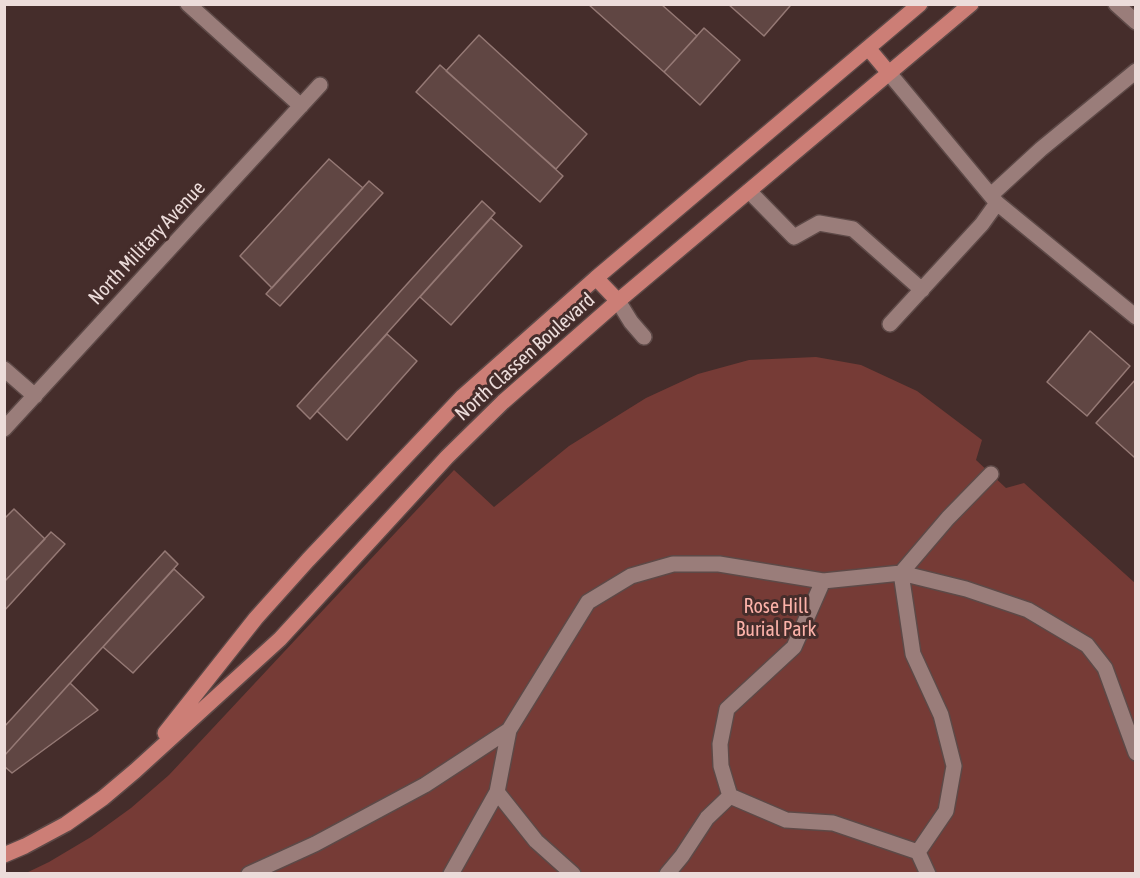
<!DOCTYPE html>
<style>
body{margin:0}
#map{position:relative;width:1140px;height:878px;overflow:hidden;background:#452d2b;font-family:"Asap Condensed",sans-serif}
canvas{display:block}
.frame{position:absolute;inset:0;border:6px solid #ecdcda;pointer-events:none}
</style>
<div id="map">
<canvas width="1140" height="878"></canvas>
<div class="frame"></div>
</div>
<script>
const ctx = document.querySelector('canvas').getContext('2d');
ctx.lineJoin = 'round';
function fill(path, color) {
  ctx.fillStyle = color;
  ctx.fill(path, 'evenodd');
}
function poly(rows) {
  const path = new Path2D();
  for (const r of rows) {
    path.moveTo(r[0], r[1]);
    for (let i = 2; i < r.length; i += 2) path.lineTo(r[i], r[i + 1]);
  }
  return path;
}
function trace(path, color, width, dash) {
  ctx.strokeStyle = color;
  ctx.lineWidth = width;
  ctx.lineCap = dash ? 'butt' : 'round';
  ctx.setLineDash(dash || []);
  ctx.stroke(path);
}
function write(font, color, halo, rows, align = 'center') {
  ctx.font = font + ' "Asap Condensed",sans-serif';
  ctx.lineWidth = 6;
  ctx.setLineDash([]);
  ctx.textBaseline = 'middle';
  ctx.strokeStyle = halo;
  ctx.fillStyle = color;
  for (const [text, x, y, turn = 0] of rows) {
    ctx.save();
    ctx.translate(x, y);
    ctx.rotate((+turn || 0) * Math.PI / 180);
    ctx.textAlign = isNaN(turn) ? turn : align;
    if (halo) ctx.strokeText(text, 0, 0);
    ctx.fillText(text, 0, 0);
    ctx.restore();
  }
}
fill(poly([
 [816,357,861,365,917,391,982,440,976,460,1006,488,1024,483,1135,583,1135,873,24,874,49,862,91,837,131,808,169,775,454,470,494,507,569,446,646,398,698,374,749,360]
]), '#763b36');
const building = poly([
 [588,4,661,4,697,36,664,72,588,4],
 [728,4,788,4,790,6,764,36,728,4],
 [704,28,740,60,700,105,664,72,704,28],
 [479,35,587,134,556,169,446,71,479,35],
 [440,65,563,176,540,202,416,92,440,65],
 [329,159,363,188,272,288,240,256,329,159],
 [369,181,383,193,280,306,266,294,369,181],
 [482,201,495,213,310,419,297,406,482,201],
 [491,218,522,246,451,325,420,297,491,218],
 [1090,331,1130,366,1087,416,1047,382,1090,331],
 [387,334,417,361,347,440,317,411,387,334],
 [1136,379,1136,456,1134,457,1096,423,1136,379],
 [14,509,45,539,4,582,4,519,14,509],
 [51,532,65,544,4,611,4,582,51,532],
 [165,551,178,564,4,756,4,727,165,551],
 [174,569,204,597,133,673,103,647,174,569],
 [70,683,98,710,12,773,4,766,4,756,70,683]
]);
fill(building, '#604643');
trace(building, '#957975', 1.5);
const minor = poly([
 [188,4,301,106],
 [1116,4,1136,22],
 [889,73,997,203,1136,317],
 [749,191,794,237,819,223,853,229,922,290],
 [991,195,1041,149,1136,71],
 [618,301,631,322,644,337],
 [890,324,982,224,997,203],
 [4,369,35,396],
 [4,429,320,85],
 [991,474,948,518,901,573,966,589,1028,610,1087,645,1105,668,1136,753],
 [497,792,536,841,573,874],
 [730,796,721,766,720,744,727,709,794,647,823,581],
 [730,796,786,820,833,823,918,852,928,874],
 [249,874,315,844,425,785,509,730],
 [451,874,497,792,509,730,588,602,631,576,673,564,719,564,823,581,901,573,913,654,941,715,954,766,946,811,918,852],
 [667,874,682,856,707,818,730,796]
]);
const major = poly([
 [868,48,889,73],
 [596,278,618,301],
 [165,733,256,618,308,560,463,396,596,278,920,4],
 [4,855,25,846,66,824,103,798,135,771,280,639,447,457,503,402,618,301,971,4]
]);
trace(minor, '#5d4947', 18);
trace(major, '#5d4947', 18);
trace(minor, '#9a7d7a', 15);
trace(major, '#cc7e76', 15);
write('20px', '#ecdcda', '#452d2b', [
 ["North Military Avenue",147,243,-47],
 ["North Classen Boulevard",525,357,-42]
]);
write('20px', '#fcb2a9', '#452d2b', [
 ["Rose Hill",776,607],
 ["Burial Park",776,630]
]);
</script>
